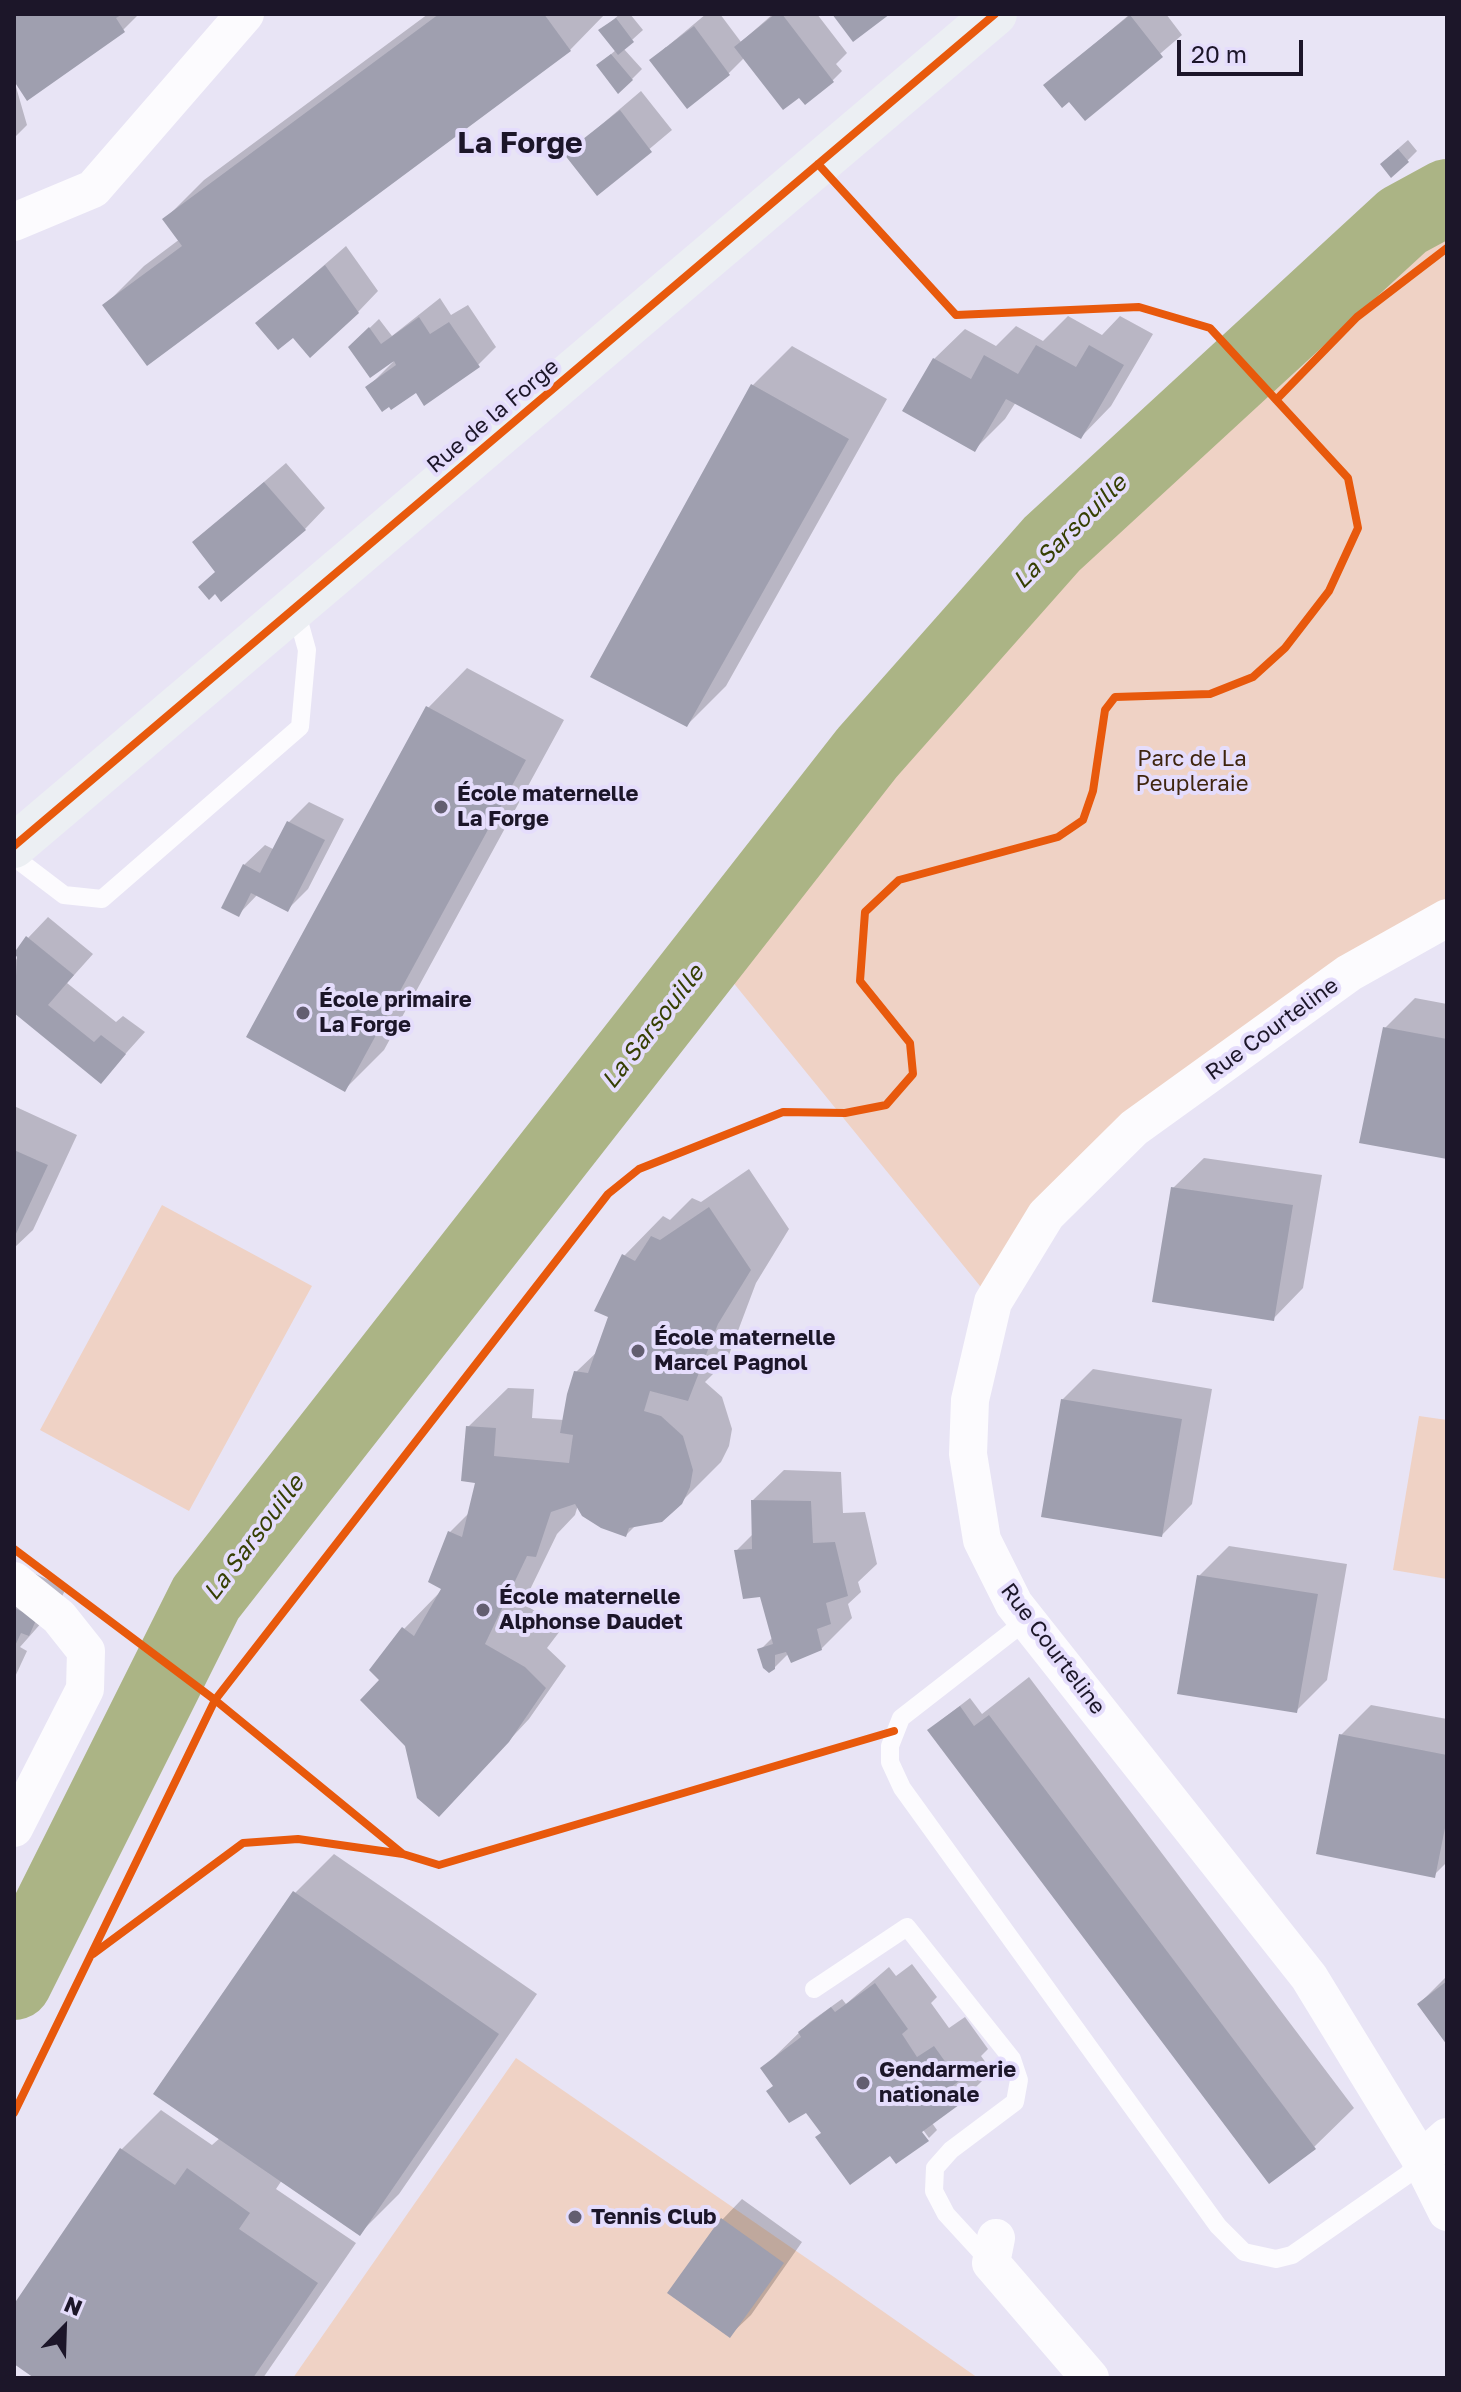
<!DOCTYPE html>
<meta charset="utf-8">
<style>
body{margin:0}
#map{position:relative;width:1461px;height:2392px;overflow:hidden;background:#e8e4f5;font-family:"Golos Text",sans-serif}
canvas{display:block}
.frame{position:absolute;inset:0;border:16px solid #1c1629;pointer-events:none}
.north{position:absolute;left:24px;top:2288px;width:80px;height:80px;-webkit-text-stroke:6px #e5ddfc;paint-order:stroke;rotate:23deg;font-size:22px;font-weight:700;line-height:32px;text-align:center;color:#1c1629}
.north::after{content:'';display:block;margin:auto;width:28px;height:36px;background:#1c1629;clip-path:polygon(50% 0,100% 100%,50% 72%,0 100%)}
.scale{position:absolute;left:1177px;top:40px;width:126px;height:36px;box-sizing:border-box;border:4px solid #1c1629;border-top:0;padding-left:10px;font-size:24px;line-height:28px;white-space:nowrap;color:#1c1629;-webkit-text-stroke:6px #e5ddfc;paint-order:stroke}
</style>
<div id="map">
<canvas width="1461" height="2392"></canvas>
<div class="frame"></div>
<div class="north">N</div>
<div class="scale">20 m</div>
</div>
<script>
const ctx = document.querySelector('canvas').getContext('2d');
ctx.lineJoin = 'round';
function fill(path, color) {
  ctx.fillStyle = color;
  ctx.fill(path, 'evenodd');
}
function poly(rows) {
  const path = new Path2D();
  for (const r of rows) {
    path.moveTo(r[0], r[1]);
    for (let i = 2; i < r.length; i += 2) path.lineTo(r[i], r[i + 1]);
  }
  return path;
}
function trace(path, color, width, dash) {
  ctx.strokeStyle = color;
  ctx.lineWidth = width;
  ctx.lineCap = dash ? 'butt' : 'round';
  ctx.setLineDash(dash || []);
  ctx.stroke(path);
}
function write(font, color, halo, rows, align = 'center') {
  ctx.font = font + ' "Golos Text",sans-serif';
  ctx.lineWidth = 8;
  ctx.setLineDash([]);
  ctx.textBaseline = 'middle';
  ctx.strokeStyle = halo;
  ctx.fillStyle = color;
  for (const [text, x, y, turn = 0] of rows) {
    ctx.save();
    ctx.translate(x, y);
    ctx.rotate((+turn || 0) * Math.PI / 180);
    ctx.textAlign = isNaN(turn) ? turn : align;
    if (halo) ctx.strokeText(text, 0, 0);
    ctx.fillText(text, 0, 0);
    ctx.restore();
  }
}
fill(poly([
 [1447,197,1447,918,1134,1128,993,1302,710,954,867,753,1052,544,1403,221],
 [162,1205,312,1286,189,1511,40,1430],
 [1419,1416,1447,1420,1447,1579,1393,1570],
 [516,2058,834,2277,978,2378,293,2378]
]), '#efd2c5');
fill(poly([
 [14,14,139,14,123,30,14,78],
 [428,14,605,14,570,50,105,305,144,266,180,239,165,219,204,180],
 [620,14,630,14,643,30,623,48,642,69,632,79,598,65,616,50,601,30],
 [706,14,720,14,741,42,773,14,817,14,847,53,836,64,842,71,832,81,745,57,728,74,651,61,666,47,672,56,675,53,669,45],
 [1130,14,1166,14,1182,35,1085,118,1070,99,1046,85],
 [14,80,27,125,14,138],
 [641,91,672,130,597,193,567,154],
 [1408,140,1417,151,1407,161,1392,154],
 [346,246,378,291,358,312,258,323],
 [440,298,451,315,468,305,496,347,476,367,417,391,367,388,393,362,350,347,379,319,392,336],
 [1068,316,1102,335,1120,316,1153,334,1111,406,1081,437,1016,402,1005,419,975,449,934,359,965,329,996,346,1016,326,1043,341],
 [792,346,887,399,726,686,687,725,753,385],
 [286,463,325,508,305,529,215,592,217,571,194,542],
 [467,668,564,720,384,1050,345,1089,428,708],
 [309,802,344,819,308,889,287,910,258,894,238,915,244,865,265,845,275,850,289,822],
 [48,917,93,954,67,983,116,1022,123,1016,145,1032,101,1081,14,1011,14,964,28,938],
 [1415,998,1447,1004,1447,1157,1385,1028],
 [14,1106,77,1135,33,1230,14,1248],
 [1204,1158,1322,1175,1303,1288,1273,1319,1173,1188],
 [749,1169,789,1229,756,1283,727,1360,705,1382,722,1397,732,1429,729,1446,721,1462,681,1502,636,1525,626,1535,578,1505,575,1515,557,1534,523,1604,563,1627,547,1648,566,1666,529,1719,459,1794,407,1745,382,1680,404,1629,442,1590,450,1532,470,1512,477,1482,468,1427,508,1388,534,1389,532,1418,564,1420,576,1372,599,1350,610,1316,624,1256,663,1216,670,1220,692,1198,701,1202],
 [1093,1369,1212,1389,1192,1504,1162,1535,1062,1400],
 [784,1470,841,1472,843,1513,865,1512,877,1564,858,1582,861,1592,848,1604,852,1618,821,1649,789,1653,774,1668,760,1650,773,1637,761,1595,736,1551,754,1533,753,1500],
 [1229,1546,1347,1564,1327,1680,1296,1711,1199,1576],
 [14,1564,66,1588,59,1603,20,1647,27,1651,14,1679],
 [1029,1677,1354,2108,1314,2147,940,1721,970,1698,982,1714],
 [1371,1705,1447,1719,1447,1862,1434,1875,1341,1735],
 [334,1854,537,1994,399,2194,360,2233,282,2180,276,2189,356,2243,263,2378,38,2378,14,2362,14,2308,122,2149,161,2110,212,2145,220,2138,295,1893],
 [912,1964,937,1997,931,2003,949,2028,965,2017,988,2049,981,2056,992,2071,962,2101,932,2123,937,2130,929,2138,918,2123,890,2153,823,2132,806,2110,774,2085,763,2068,810,2022,842,1999,846,2004,889,1967,896,1976],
 [1447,1976,1447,2042,1419,2004],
 [742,2199,802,2242,751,2315,730,2335,722,2220]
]), '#0003');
trace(poly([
 [14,1982,206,1598,867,753,1052,544,1403,221,1447,197]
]), '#abb485', 76);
fill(poly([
 [18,14,123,14,116,18,125,32,27,101,14,81,14,17],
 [439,14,544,14,571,51,147,366,102,305,182,246,162,219],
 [775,14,782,14,834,82,805,105,799,98,783,110,734,47],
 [832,14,890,14,853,42],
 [1130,15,1163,57,1085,121,1069,102,1062,108,1043,85],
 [616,18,634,42,618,55,598,30],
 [694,26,730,75,687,109,649,60],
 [611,54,633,80,618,94,596,65],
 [620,110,652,152,597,196,564,154],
 [1398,149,1409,162,1391,178,1380,164],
 [325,265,359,313,310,358,293,338,278,350,255,323],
 [419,317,430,334,449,322,480,367,424,406,416,393,391,410,389,407,382,412,365,387,396,365,394,361,370,378,348,347,369,327,381,344],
 [1036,345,1076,367,1089,345,1124,365,1081,439,1006,399,975,452,902,411,933,358,971,379,984,355,1018,374],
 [751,384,849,439,687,727,590,677],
 [264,482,306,530,221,602,215,594,209,600,198,587,215,572,192,542],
 [426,706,526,760,345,1092,246,1037],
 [287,821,325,840,288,912,251,893,239,917,221,908,243,864,260,873],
 [26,936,74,975,48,1005,94,1042,101,1035,126,1054,101,1084,14,1013,17,957,14,953],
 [1383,1027,1447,1039,1447,1159,1359,1143],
 [14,1150,48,1165,14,1238],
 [1171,1187,1293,1205,1274,1321,1152,1302],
 [709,1207,751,1270,718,1324,688,1401,650,1391,644,1411,661,1416,683,1436,693,1470,690,1487,682,1504,662,1522,629,1528,626,1537,601,1528,582,1516,575,1504,551,1512,536,1557,527,1556,485,1644,525,1667,546,1688,509,1742,439,1817,417,1798,405,1746,360,1700,379,1680,369,1670,402,1627,414,1636,441,1589,428,1582,448,1531,462,1537,475,1483,461,1481,466,1426,496,1428,494,1456,569,1463,573,1435,560,1433,567,1394,574,1371,588,1373,608,1317,594,1311,622,1254,635,1261,651,1236,660,1240],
 [1061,1399,1182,1419,1162,1537,1041,1517],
 [751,1500,811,1501,813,1543,835,1542,848,1596,826,1603,831,1624,817,1629,822,1650,791,1663,786,1652,775,1655,775,1669,769,1673,763,1668,757,1649,773,1644,760,1597,743,1599,734,1550,752,1549],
 [1197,1575,1318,1594,1297,1713,1177,1694],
 [14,1608,37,1618,29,1636,21,1633,14,1648],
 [960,1706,974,1726,989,1715,1316,2149,1269,2184,927,1730],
 [1339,1734,1447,1755,1447,1818,1435,1878,1316,1854],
 [293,1891,499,2034,360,2236,153,2094],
 [1447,1981,1447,2045,1417,2004],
 [875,1983,908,2029,902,2034,917,2057,934,2046,959,2081,951,2087,963,2102,922,2132,929,2141,896,2164,890,2156,850,2185,815,2137,821,2133,806,2113,789,2123,766,2091,773,2086,760,2068,801,2037,798,2032,831,2007,835,2012],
 [120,2148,175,2185,187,2168,250,2213,239,2229,318,2283,253,2378,34,2378,14,2364,14,2304],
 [721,2218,784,2263,730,2338,667,2293]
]), '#9f9faf');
trace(poly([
 [14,857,64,895,102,899,300,727,307,650,295,607],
 [1027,1620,901,1718,890,1746,890,1762,902,1788,1218,2226,1244,2252,1276,2259,1292,2255,1407,2175,1421,2160],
 [814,1989,907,1927,1012,2059,1019,2080,1015,2102,951,2150,935,2168,934,2191,946,2214,991,2263]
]), '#fcfbfe', 18);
trace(poly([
 [14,222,93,189,245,14],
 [1447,918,1349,973,1134,1128,1046,1215,993,1302,970,1400,968,1454,982,1540,1014,1604,1309,1977,1421,2160,1447,2212],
 [14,1581,59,1617,86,1651,85,1689,14,1828],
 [1421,2160,1447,2137],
 [996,2238,991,2263,1090,2378]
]), '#fcfbfe', 38);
trace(poly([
 [14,846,995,14]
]), '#eceff3', 44);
trace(poly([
 [1276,400,1357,317,1447,248],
 [14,846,995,14],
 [14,1549,215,1700,403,1854,439,1865,894,1731],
 [93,1954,243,1843,298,1839,403,1854],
 [14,2113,215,1700,608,1194,639,1169,783,1112,845,1113,886,1105,913,1074,910,1043,860,981,865,912,899,880,1058,837,1083,820,1093,791,1105,710,1115,697,1210,694,1253,677,1285,648,1329,591,1358,528,1348,478,1210,328,1139,307,956,315,818,164]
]), '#e8590c', 8);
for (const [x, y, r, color] of [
 [441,807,8,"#635e70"],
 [303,1013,8,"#635e70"],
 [638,1351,8,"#635e70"],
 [483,1610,8,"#635e70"],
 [863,2083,8,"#635e70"],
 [575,2217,8,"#635e70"]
]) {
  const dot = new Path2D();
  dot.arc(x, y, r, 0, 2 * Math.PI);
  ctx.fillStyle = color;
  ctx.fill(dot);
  trace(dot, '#e5ddfc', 3);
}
write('22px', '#1c1629', '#e5ddfc', [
 ["Rue de la Forge",493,416,-40],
 ["Rue Courteline",1272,1029,-36],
 ["Rue Courteline",1053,1649,53]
]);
write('22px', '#3f250f', '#e5ddfc', [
 ["Parc de La",1192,759],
 ["Peupleraie",1192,784]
]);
write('bold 22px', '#1c1629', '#e5ddfc', [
 ["École maternelle",457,794],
 ["La Forge",457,819],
 ["École primaire",319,1000],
 ["La Forge",319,1025],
 ["École maternelle",654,1338],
 ["Marcel Pagnol",654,1363],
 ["École maternelle",499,1597],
 ["Alphonse Daudet",499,1622],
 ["Gendarmerie",879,2070],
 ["nationale",879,2095],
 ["Tennis Club",591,2217]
], 'left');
write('italic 24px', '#363f03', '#e5ddfc', [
 ["La Sarsouille",1070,532,-45],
 ["La Sarsouille",653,1027,-52],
 ["La Sarsouille",254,1538,-53]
]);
write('bold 30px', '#1c1629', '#e5ddfc', [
 ["La Forge",520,143]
]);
</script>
